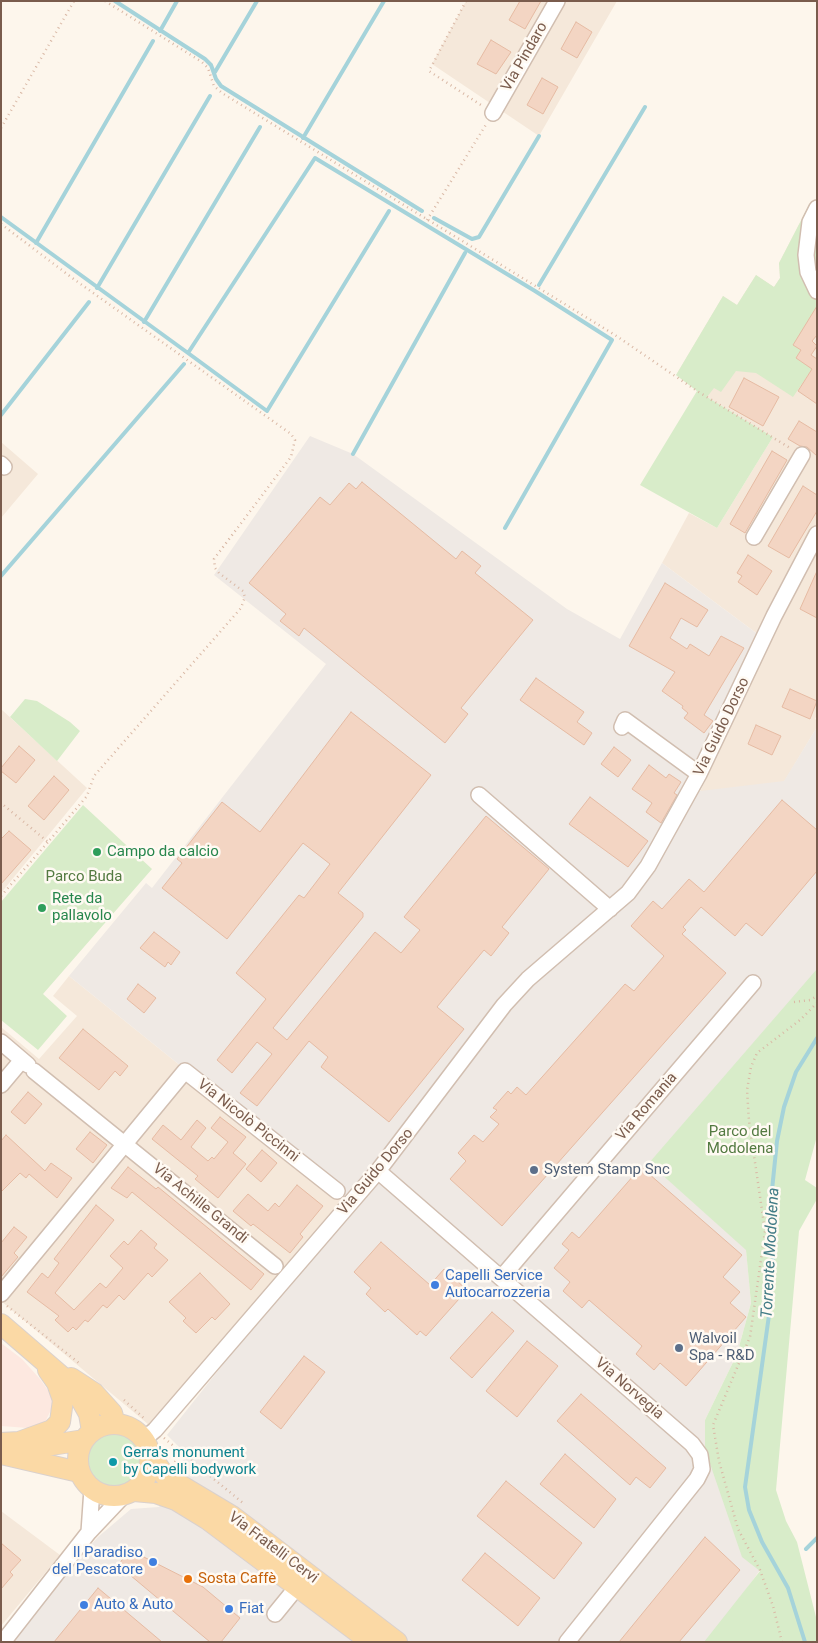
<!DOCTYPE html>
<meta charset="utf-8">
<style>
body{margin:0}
#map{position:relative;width:818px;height:1643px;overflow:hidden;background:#fdf6ec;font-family:Roboto,sans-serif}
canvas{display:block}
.frame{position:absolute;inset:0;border:2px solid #7a5c4d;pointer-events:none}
</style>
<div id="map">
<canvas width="818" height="1643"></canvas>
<div class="frame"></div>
</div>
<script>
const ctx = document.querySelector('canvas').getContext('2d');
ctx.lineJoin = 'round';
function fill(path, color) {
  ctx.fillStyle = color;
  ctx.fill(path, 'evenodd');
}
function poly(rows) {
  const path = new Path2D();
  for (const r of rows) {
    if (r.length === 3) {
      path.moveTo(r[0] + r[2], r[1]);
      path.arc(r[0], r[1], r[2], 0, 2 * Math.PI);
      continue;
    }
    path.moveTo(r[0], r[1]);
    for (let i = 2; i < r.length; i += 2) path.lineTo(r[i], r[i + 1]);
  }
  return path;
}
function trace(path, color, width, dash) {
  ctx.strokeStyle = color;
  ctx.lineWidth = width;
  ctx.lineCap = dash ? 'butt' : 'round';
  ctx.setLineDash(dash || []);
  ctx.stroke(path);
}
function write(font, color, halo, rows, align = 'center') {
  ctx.font = font + ' Roboto,sans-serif';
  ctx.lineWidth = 5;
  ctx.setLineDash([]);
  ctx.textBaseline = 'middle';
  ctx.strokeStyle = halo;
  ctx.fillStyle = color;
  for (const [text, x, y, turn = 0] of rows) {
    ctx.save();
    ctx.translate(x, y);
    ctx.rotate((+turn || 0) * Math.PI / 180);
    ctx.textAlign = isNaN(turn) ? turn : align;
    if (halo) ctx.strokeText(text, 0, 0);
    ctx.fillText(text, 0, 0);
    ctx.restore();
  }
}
fill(poly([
 [466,1,617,1,539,136,432,64],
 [809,205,817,291,817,715,815,719,817,720,817,727,784,782,700,792,727,734,721,731,763,638,662,563,689,513,717,528,773,437,697,391,676,375,723,296,737,305,756,275,774,287,780,278,779,263],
 [1,442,38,474,1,518],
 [1,709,87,788,1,893],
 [69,976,351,1203,155,1430,1,1301,1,1027,39,1059,77,1016,53,996],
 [1,1511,60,1555,1,1626]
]), '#f5e8da');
fill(poly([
 [1,1343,22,1359,40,1379,52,1396,53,1406,44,1424,28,1428,1,1426]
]), '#fde8e0');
fill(poly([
 [310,436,353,454,567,609,620,639,662,563,763,638,721,731,727,734,700,791,784,781,817,727,816,972,650,1163,746,1249,751,1303,737,1354,705,1420,705,1449,760,1570,709,1642,2,1642,98,1537,131,1509,159,1507,186,1454,167,1435,351,1203,69,976,146,883,152,888,326,664,214,575]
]), '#efe9e4');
fill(poly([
 [809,205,817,206,817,315,794,345,801,350,796,358,812,369,793,397,756,373,736,371,721,392,714,388,707,397,773,437,717,528,640,485,697,391,676,375,723,296,737,305,756,275,774,287,780,278,779,263],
 [25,699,37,701,70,722,80,731,57,761,10,717],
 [83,805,152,869,43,994,67,1016,38,1050,1,1020,1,902],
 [817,969,817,1136,805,1180,817,1188,817,1199,799,1231,776,1490,786,1521,797,1542,817,1621,817,1642,704,1642,760,1571,742,1557,705,1449,705,1420,737,1354,751,1303,746,1250,649,1163],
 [114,1460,28]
]), '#d8ecc9');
trace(poly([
 [115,1,205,59,211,65,216,79,221,86,422,211],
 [160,31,177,1],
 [215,72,257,1],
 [303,138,384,1],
 [1,217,188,353,315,158,535,291,612,340,505,528],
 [434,218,472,239,479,237,539,136],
 [36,243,153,41],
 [539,285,645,107],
 [97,288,210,96],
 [144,322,260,127],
 [188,353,267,411,389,211],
 [1,415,89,302],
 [353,454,465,253],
 [1,576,184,364],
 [806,1549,817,1538],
 [805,1642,788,1588,762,1542,749,1510,745,1487,770,1308,774,1237,772,1190,777,1141,784,1107,796,1072,817,1038]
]), '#a5d3da', 4);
const building = poly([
 [520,1,541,1,525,29,509,20,520,1],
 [576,22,592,32,577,58,561,49,576,22],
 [491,40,511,52,496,74,477,64,491,40],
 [542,78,558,87,543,114,527,105,542,78],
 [817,306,817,335,812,341,817,346,811,355,817,359,817,404,798,391,812,369,796,358,801,350,793,345,817,306],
 [744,378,779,397,763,426,729,407,744,378],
 [799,421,817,432,817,456,807,447,800,446,788,439,799,421],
 [772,451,787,460,745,533,730,524,772,451],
 [362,482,456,559,462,551,481,566,475,573,533,620,461,708,468,714,445,743,304,628,299,636,280,621,286,614,249,583,320,497,330,505,349,483,356,489,362,482],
 [803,486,817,495,817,511,789,558,768,546,803,486],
 [748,555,772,571,757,595,738,582,742,576,737,573,748,555],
 [817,571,817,618,800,609,817,571],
 [665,583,708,610,697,627,681,618,670,638,687,649,690,644,709,656,721,636,744,648,704,715,713,721,704,733,684,718,688,713,682,708,683,706,662,691,675,672,629,646,665,583],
 [536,678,584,712,577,722,592,733,584,745,520,700,536,678],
 [790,689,817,701,810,719,782,707,790,689],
 [351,712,431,775,338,893,363,913,363,917,273,1028,287,1040,375,932,401,953,420,930,404,917,486,816,549,869,502,927,509,933,491,956,484,950,437,1007,464,1029,389,1122,321,1067,328,1057,309,1041,257,1106,240,1093,272,1054,257,1042,232,1073,217,1060,266,999,236,973,299,895,304,898,330,864,303,843,227,939,162,888,182,863,177,859,222,802,260,832,351,712],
 [756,725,781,736,772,755,748,744,756,725],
 [19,746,35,760,16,783,1,771,1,768,19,746],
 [614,747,631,760,618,777,601,764,614,747],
 [649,765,666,778,669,774,681,782,674,793,677,795,661,823,646,812,652,803,632,789,649,765],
 [54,776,69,790,44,820,28,806,54,776],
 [590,797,648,841,628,867,569,824,590,797],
 [782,800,817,830,817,871,762,936,746,923,735,936,701,907,683,927,686,930,682,934,726,973,502,1226,450,1179,466,1161,458,1153,474,1135,483,1142,499,1124,490,1117,497,1110,493,1108,508,1091,511,1094,517,1087,526,1095,625,984,634,991,664,956,631,926,653,901,662,909,689,879,704,892,782,800],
 [9,831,31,850,1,884,1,839,9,831],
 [154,932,180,952,171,965,168,962,165,967,140,948,154,932],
 [138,984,156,998,144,1013,127,999,138,984],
 [83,1029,128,1066,120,1076,115,1071,99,1090,59,1058,83,1029],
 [28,1092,42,1104,25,1124,11,1112,28,1092],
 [220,1117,246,1137,233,1153,246,1164,218,1198,195,1179,198,1176,152,1139,163,1125,181,1140,197,1120,206,1128,191,1147,208,1161,212,1157,214,1159,228,1142,211,1128,220,1117],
 [90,1132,107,1145,93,1163,76,1149,90,1132],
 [6,1135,45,1171,51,1163,72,1178,57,1198,29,1174,26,1178,20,1173,1,1192,1,1141,6,1135],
 [262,1150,277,1163,261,1182,246,1169,262,1150],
 [128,1167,156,1189,158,1187,264,1274,251,1290,132,1192,127,1198,111,1188,128,1167],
 [641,1167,742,1255,723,1277,740,1292,730,1303,746,1317,686,1386,660,1363,654,1370,636,1354,642,1346,589,1300,582,1308,563,1291,570,1282,554,1268,569,1250,562,1244,572,1232,579,1238,641,1167],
 [297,1185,323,1206,300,1234,303,1237,290,1253,253,1224,251,1226,233,1211,248,1194,268,1211,275,1203,279,1207,297,1185],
 [96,1205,114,1220,55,1293,74,1310,100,1283,106,1288,123,1268,110,1256,124,1241,128,1245,141,1230,157,1244,154,1248,168,1260,152,1277,148,1273,124,1300,119,1295,107,1308,103,1305,88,1322,85,1320,76,1330,73,1327,68,1332,55,1320,59,1316,27,1292,42,1273,48,1278,59,1263,54,1259,96,1205],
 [14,1227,27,1237,14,1253,18,1257,1,1277,1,1243,14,1227],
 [381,1242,430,1285,444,1269,467,1290,426,1336,420,1331,417,1335,388,1309,385,1312,366,1294,371,1288,354,1272,381,1242],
 [200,1273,230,1304,215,1320,212,1317,196,1333,183,1321,186,1318,169,1302,200,1273],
 [492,1312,514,1331,472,1378,450,1358,492,1312],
 [527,1341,558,1366,517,1417,486,1391,527,1341],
 [304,1356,325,1372,281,1429,260,1412,304,1356],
 [581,1394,666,1468,650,1488,636,1477,630,1485,557,1421,581,1394],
 [565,1454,616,1499,594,1528,540,1484,565,1454],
 [506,1481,582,1543,554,1579,477,1516,506,1481],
 [705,1537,740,1570,679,1642,619,1642,705,1537],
 [1,1543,21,1560,10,1572,13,1575,1,1589,1,1543],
 [130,1550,203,1587,240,1618,221,1642,210,1642,118,1565,130,1550],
 [485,1553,540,1598,518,1626,462,1580,485,1553],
 [98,1588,162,1642,54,1642,98,1588]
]);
fill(building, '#f3d5c3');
trace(building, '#e6bba3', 1);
const minor = poly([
 [493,113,557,1],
 [817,208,810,222,806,255,808,272,817,291],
 [1,464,4,467],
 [754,537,802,455],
 [622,727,625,720,699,774],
 [479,795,610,909],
 [1,1042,28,1065],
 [34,1071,275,1266],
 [1,1085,22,1060],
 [378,1171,692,1444,700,1455,702,1469,697,1479,567,1642],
 [501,1278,753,983],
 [1,1294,185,1071,337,1191],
 [144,1439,155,1430,378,1171,504,1005,528,979,628,893,648,866,699,774,774,616,817,534],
 [89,1532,92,1489],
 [275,1614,297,1587],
 [3,1642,89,1532,123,1496]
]);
const major = poly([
 [1,1324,74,1387,89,1414,92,1431],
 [71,1378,94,1393,112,1413,115,1424],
 [114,1460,36],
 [19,1442,52,1430,60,1422,63,1400,57,1383,48,1370],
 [1,1443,19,1442,45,1446,84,1440],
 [1,1454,79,1472],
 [151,1456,165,1476,232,1516,397,1642],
 [134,1491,156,1493,176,1500,207,1519,371,1642]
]);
trace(minor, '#d1beb0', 18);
trace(major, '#dad1cd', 22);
trace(poly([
 [105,1,202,62,208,68,214,86,222,93,615,335,697,391,790,448],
 [466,1,429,71,481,105],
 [1,128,74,1],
 [427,220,487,123],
 [1,224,75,280,291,434,295,440,291,457,214,559,215,568,219,573,243,591,245,597,241,608,94,776,87,796,48,842,1,803],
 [1,896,48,842],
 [794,1002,810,1000,817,996],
 [7,1306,79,1363],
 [124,1400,146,1420],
 [164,1438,243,1503],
 [175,1462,180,1452],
 [782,1642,773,1606,760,1570,738,1529,719,1461,713,1425,750,1337,765,1231,749,1121,747,1090,751,1067,757,1053,800,1020,817,1003]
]), '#d9b8a5', 2.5, [1, 4]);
trace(minor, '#fff', 15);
trace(major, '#fbd9a5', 20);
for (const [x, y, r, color] of [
 [97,852,5,"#2e9e5b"],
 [42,908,5,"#2e9e5b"],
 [534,1170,5,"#5c6f8a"],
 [435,1285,5,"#3f7fe0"],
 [679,1348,5,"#5c6f8a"],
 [113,1462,5,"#0f9aa8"],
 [153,1562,5,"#3f7fe0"],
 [188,1579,5,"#e8710a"],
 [84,1605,5,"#3f7fe0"],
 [229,1609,5,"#3f7fe0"]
]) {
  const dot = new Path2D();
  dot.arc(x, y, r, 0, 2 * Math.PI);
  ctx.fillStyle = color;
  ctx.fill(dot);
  trace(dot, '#fffaf3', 2);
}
write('15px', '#7a5c4d', '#fffaf3', [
 ["Via Pindaro",525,57,-60],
 ["Via Guido Dorso",722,727,-64],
 ["Via Romania",647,1107,-49],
 ["Via Nicolò Piccinni",248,1121,38],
 ["Via Guido Dorso",376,1172,-50],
 ["Via Achille Grandi",200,1204,39],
 ["Via Norvegia",629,1389,41],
 ["Via Fratelli Cervi",273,1548,37]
]);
write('15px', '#27864d', '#fffaf3', [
 ["Campo da calcio",107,852],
 ["Rete da",52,899],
 ["pallavolo",52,916]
], 'left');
write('15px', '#537a41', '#fffaf3', [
 ["Parco Buda",84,877],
 ["Parco del",740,1132],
 ["Modolena",740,1149]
]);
write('15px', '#4e5e75', '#fffaf3', [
 ["System Stamp Snc",544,1170],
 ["Walvoil",689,1339],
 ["Spa - R&D",689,1356]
], 'left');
write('15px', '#366cbe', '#fffaf3', [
 ["Capelli Service",445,1276],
 ["Autocarrozzeria",445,1293],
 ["Il Paradiso",143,1553,"right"],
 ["del Pescatore",143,1570,"right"],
 ["Auto & Auto",94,1605],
 ["Fiat",239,1609]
], 'left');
write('15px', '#0d838f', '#fffaf3', [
 ["Gerra's monument",123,1453],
 ["by Capelli bodywork",123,1470]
], 'left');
write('15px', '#c56008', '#fffaf3', [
 ["Sosta Caffè",198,1579]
], 'left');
write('italic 16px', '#437c86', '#fffaf3', [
 ["Torrente Modolena",771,1253,-87]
]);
</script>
